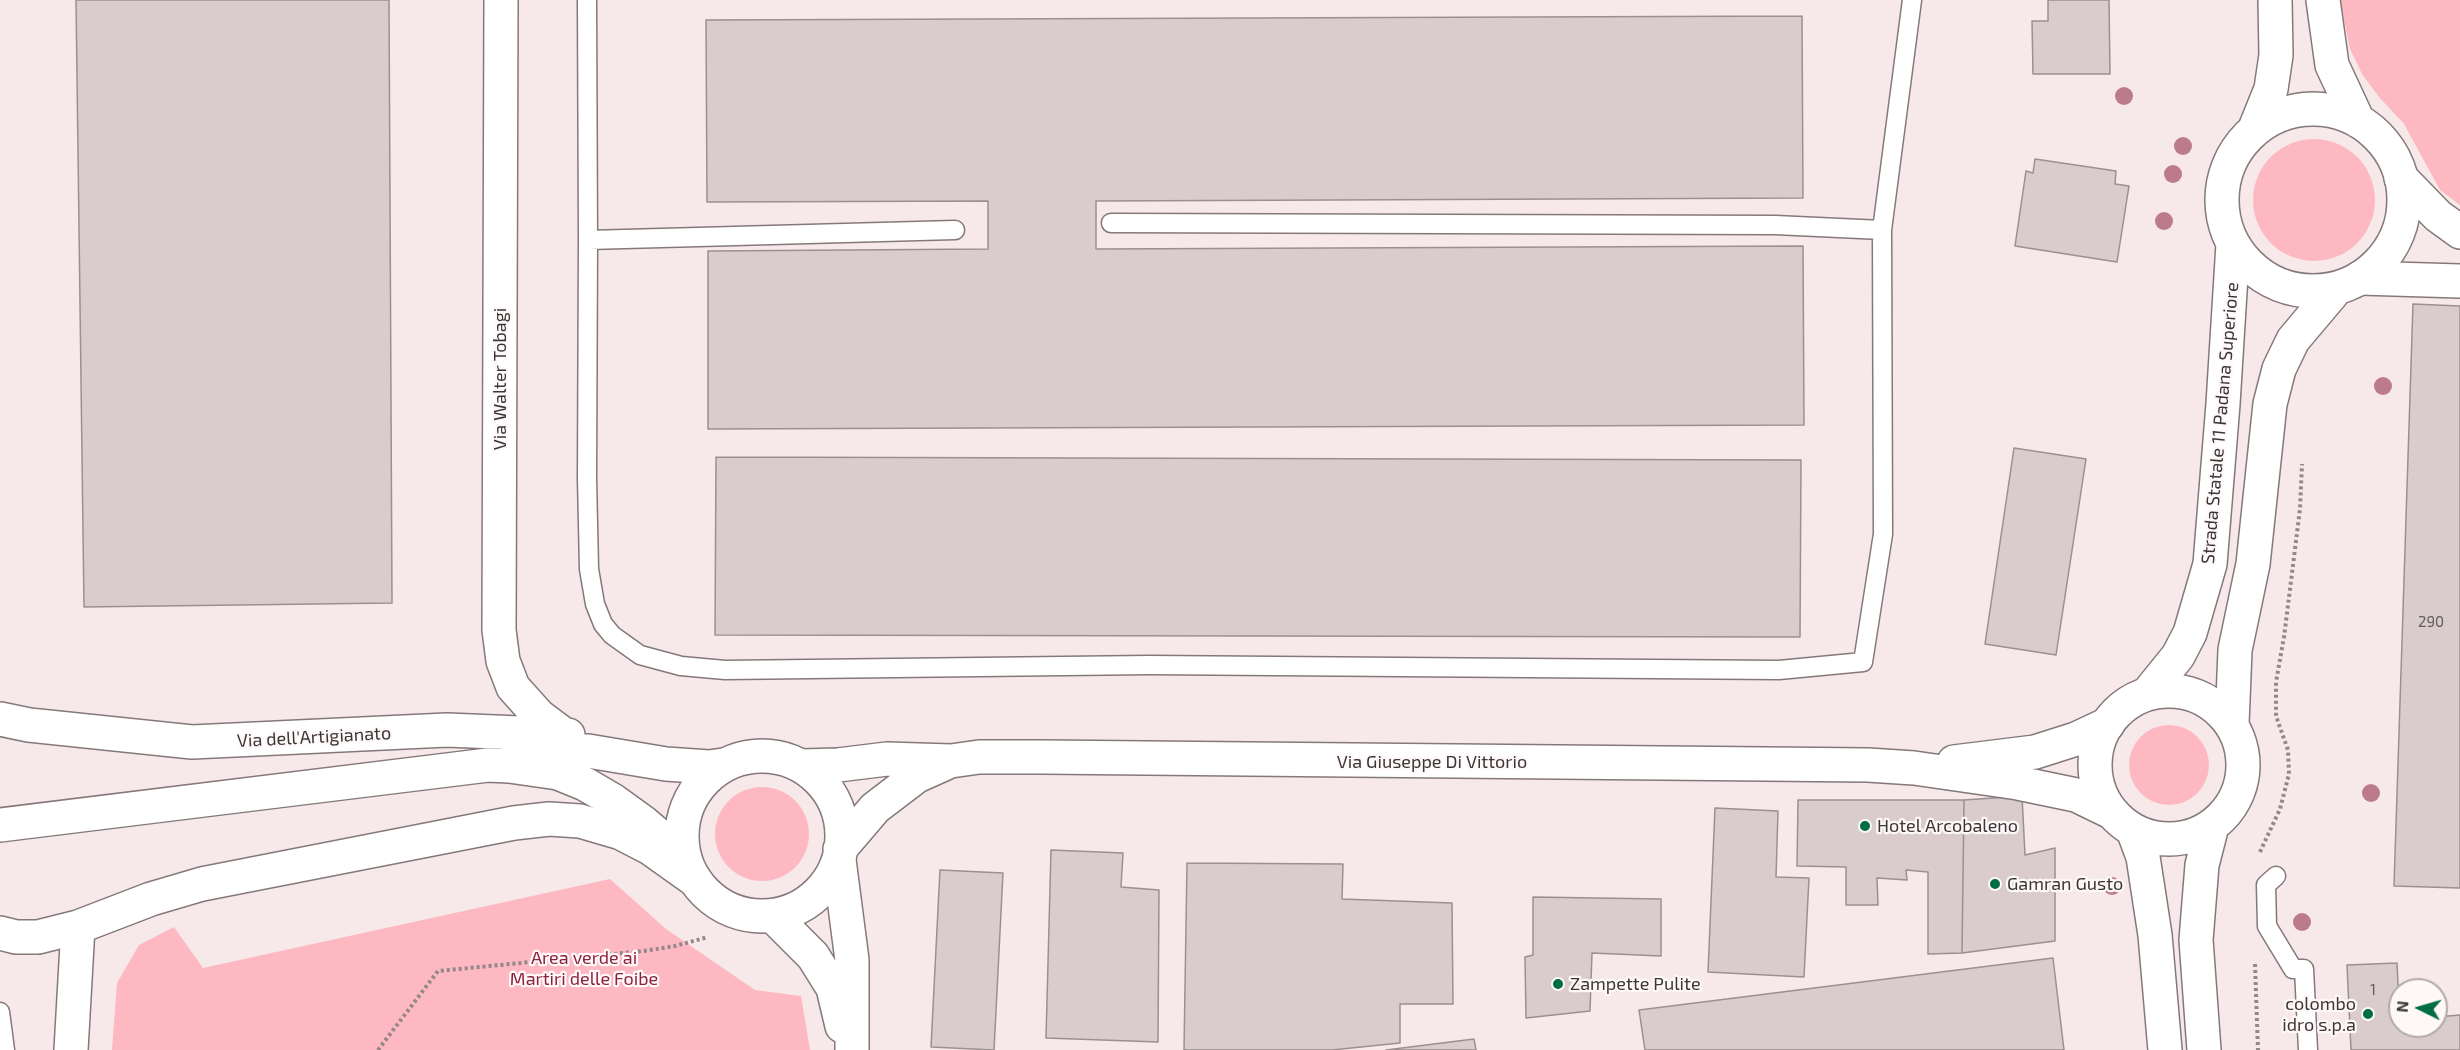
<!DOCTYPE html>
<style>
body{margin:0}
#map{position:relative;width:2460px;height:1050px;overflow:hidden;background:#f7e9ea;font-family:"Exo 2",sans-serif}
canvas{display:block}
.north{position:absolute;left:2388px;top:978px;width:60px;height:60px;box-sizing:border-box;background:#fef8f9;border:2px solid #b0aaab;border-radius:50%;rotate:275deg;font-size:16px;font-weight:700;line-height:24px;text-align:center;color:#3b3636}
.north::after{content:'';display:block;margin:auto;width:21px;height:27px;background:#006d45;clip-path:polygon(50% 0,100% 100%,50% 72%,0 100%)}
</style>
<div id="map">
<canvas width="2460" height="1050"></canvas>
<div class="north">N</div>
</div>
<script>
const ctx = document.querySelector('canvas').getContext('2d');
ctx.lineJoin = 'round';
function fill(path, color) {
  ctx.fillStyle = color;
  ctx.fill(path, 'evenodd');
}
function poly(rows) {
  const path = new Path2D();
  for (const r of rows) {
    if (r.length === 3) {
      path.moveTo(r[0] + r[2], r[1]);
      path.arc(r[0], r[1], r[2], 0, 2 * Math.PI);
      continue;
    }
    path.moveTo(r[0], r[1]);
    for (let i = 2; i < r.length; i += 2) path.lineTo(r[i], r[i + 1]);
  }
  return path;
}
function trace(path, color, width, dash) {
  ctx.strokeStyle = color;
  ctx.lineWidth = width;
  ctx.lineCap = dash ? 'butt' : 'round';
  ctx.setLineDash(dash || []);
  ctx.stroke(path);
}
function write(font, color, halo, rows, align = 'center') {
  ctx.font = font + ' "Exo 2",sans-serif';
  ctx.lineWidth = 4.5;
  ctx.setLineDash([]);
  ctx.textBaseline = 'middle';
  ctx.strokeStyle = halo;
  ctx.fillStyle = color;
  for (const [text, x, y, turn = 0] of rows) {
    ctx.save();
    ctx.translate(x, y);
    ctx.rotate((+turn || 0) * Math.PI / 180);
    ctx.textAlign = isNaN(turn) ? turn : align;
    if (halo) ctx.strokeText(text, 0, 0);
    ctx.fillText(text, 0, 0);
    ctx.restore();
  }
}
fill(poly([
 [2340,0,2460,0,2460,205,2440,190,2404,124,2379,97,2362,74,2350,49],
 [2314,200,61],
 [2169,765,40],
 [762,834,47],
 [610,879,666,929,755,990,801,996,810,1050,112,1050,117,983,139,945,174,927,203,968]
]), '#feb8c2');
const building = poly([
 [76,0,389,0,392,603,84,607,76,0],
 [2048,0,2109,0,2110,74,2033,74,2032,21,2048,21,2048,0],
 [1802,16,1803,198,1096,201,1096,249,1803,246,1804,425,708,429,708,251,988,249,988,201,707,202,706,20,1802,16],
 [2035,159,2116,171,2115,184,2129,186,2117,262,2015,246,2026,171,2033,173,2035,159],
 [2413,304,2460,306,2460,888,2394,886,2413,304],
 [2014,448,2086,459,2056,655,1985,644,2014,448],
 [716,457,1801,460,1800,637,715,635,716,457],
 [2022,796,2025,855,2055,848,2055,941,1962,953,1964,800,2022,796],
 [1798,800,1964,800,1962,953,1928,954,1928,872,1906,870,1907,880,1877,878,1878,905,1846,905,1846,867,1797,866,1798,800],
 [1715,808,1778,811,1776,877,1809,878,1804,977,1708,972,1715,808],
 [1051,850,1123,853,1121,887,1159,890,1158,1042,1046,1038,1051,850],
 [1187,863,1343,864,1342,899,1452,903,1453,1004,1400,1004,1400,1043,1332,1050,1184,1050,1187,863],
 [940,870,1003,873,994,1050,931,1047,940,870],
 [1533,897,1661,899,1661,956,1592,953,1590,1011,1526,1018,1525,957,1533,955,1533,897],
 [2053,958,2064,1050,1645,1050,1639,1010,2053,958],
 [2397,963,2400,1026,2436,1026,2436,1017,2460,1015,2460,1050,2351,1050,2347,965,2397,963],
 [1474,1039,1476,1050,1386,1050,1474,1039]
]);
fill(building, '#daccce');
trace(building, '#9c8f91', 1.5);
const lane = poly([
 [587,0,588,240,955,230],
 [1882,230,1912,0],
 [588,240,587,478,589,569,595,604,603,624,612,635,640,655,681,666,725,670,1149,665,1779,670,1863,662,1883,534,1882,230,1775,225,1111,223],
 [2276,876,2266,885,2267,926,2293,969,2304,969,2308,1050],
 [0,1012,5,1050]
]);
const street = poly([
 [501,0,499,630,503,661,513,687,539,716,563,734],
 [0,719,29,725,192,742,447,730,568,735],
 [839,860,852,960,852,1050],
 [773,916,813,956,833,988,842,1026],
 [0,933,16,937,38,937,78,927,151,899,202,884,514,823,549,819,580,821,621,833,650,848,695,880],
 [71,1050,78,927]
]);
const secondary = poly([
 [2401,178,2438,216,2460,232],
 [2360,278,2460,281],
 [762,836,80],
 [517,756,542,752,588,751,666,764,709,767,723,765],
 [1954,762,2035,752,2076,739,2108,724],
 [802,766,838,765,887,759,951,761,979,757,1042,757,1868,765,1914,768,2018,783,2076,795,2111,812],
 [0,825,488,765,509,766,558,773,585,784,614,801,643,822,684,857],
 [840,849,875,808,917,776,946,763]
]);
const primary = poly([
 [2323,0,2332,65,2358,121],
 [2313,200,91],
 [2254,131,2271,89,2276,55,2275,0],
 [2169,765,74],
 [2148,693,2178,656,2190,633,2210,564,2223,404,2233,244],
 [2232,724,2235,650,2253,564,2270,404,2279,369,2293,340,2336,289],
 [2133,830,2143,857,2155,935,2165,1050],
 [2204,1050,2196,940,2202,865,2212,826]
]);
trace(lane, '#85787a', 21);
trace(street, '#85787a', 36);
trace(secondary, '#85787a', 36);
trace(primary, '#85787a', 36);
trace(poly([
 [2260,852,2280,809,2289,774,2288,750,2276,716,2276,682,2284,637,2300,509,2302,464],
 [2255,964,2258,1050],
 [378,1050,438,971,644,951,675,946,708,937]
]), '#918888', 4, [3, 3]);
trace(lane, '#fff', 18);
trace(street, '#fff', 33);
trace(secondary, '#fff', 33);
trace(primary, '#fff', 33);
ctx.fillStyle = '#bc7b8b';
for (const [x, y] of [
 [2124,96],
 [2183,146],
 [2173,174],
 [2164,221],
 [2383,386],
 [2371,793],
 [2112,886],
 [2302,922]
]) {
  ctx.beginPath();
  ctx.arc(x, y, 9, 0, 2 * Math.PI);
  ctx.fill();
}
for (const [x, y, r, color] of [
 [1865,826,6,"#006d45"],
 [1995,884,6,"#006d45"],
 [1558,984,6,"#006d45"],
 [2368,1014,6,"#006d45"]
]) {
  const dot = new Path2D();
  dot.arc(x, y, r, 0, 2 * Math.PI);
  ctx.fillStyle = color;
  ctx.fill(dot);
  trace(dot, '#fef8f9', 2);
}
write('15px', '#635c5c', null, [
 ["290",2431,622],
 ["1",2373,990]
]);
write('18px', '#3b3636', '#fef8f9', [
 ["Via Walter Tobagi",500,379,-90],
 ["Strada Statale 11 Padana Superiore",2220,423,-85],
 ["Via dell'Artigianato",314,737,-3],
 ["Via Giuseppe Di Vittorio",1432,762]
]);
write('18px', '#3b3636', '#fef8f9', [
 ["Hotel Arcobaleno",1877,826],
 ["Gamran Gusto",2007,884],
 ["Zampette Pulite",1570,984],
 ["colombo",2356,1004,"right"],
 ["idro s.p.a",2356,1025,"right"]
], 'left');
write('18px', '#8c213e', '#fef8f9', [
 ["Area verde ai",584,958],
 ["Martiri delle Foibe",584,979]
]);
</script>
